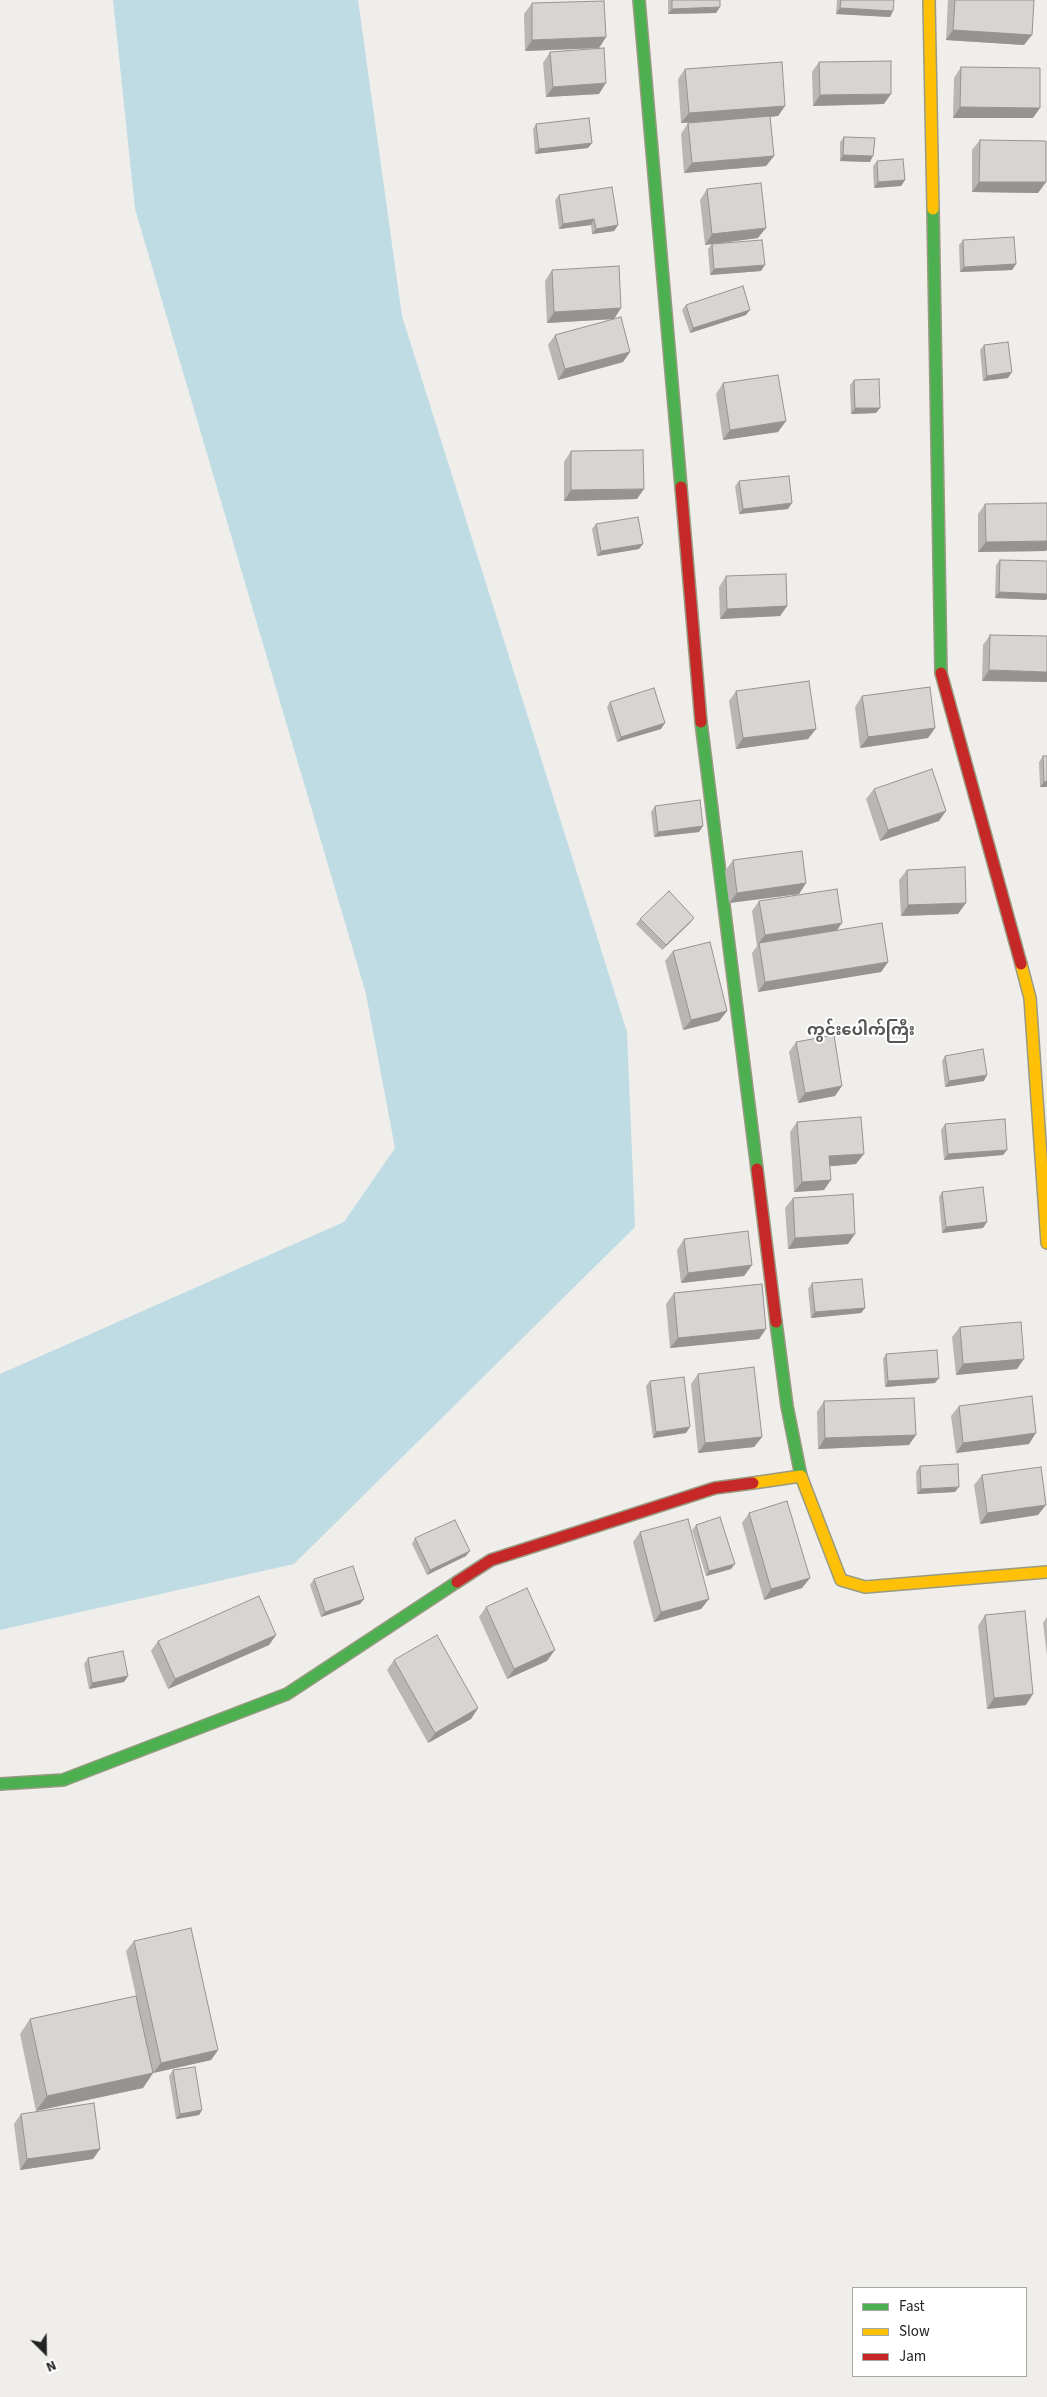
<!DOCTYPE html>
<meta charset="utf-8">
<style>
body{margin:0}
#map{position:relative;width:1047px;height:2397px;overflow:hidden;background:#f0eeeb;font-family:"Source Sans 3",sans-serif}
canvas{display:block}
.legend{position:absolute;left:852px;top:2287px;width:175px;height:90px;box-sizing:border-box;background:#fff;border:1px solid #a7a7a7;margin:0;padding:6px 9px;list-style:none;font-size:15px;color:#222}
.legend li{display:flex;align-items:center;gap:10px;height:25px}
.legend b{width:25px;border:1px solid #a7a7a7}
.north{position:absolute;left:20px;top:2327px;width:50px;height:50px;-webkit-text-stroke:4px #fff;paint-order:stroke;rotate:157deg;font-size:14px;font-weight:700;line-height:20px;text-align:center;color:#222}
.north::after{content:'';display:block;margin:auto;width:18px;height:22px;background:#222;clip-path:polygon(50% 0,100% 100%,50% 72%,0 100%)}
</style>
<div id="map">
<canvas width="1047" height="2397"></canvas>
<ul class="legend">
<li><b style="height:6px;background:#4caf50"></b>Fast</li>
<li><b style="height:6px;background:#ffc107"></b>Slow</li>
<li><b style="height:6px;background:#c62828"></b>Jam</li>
</ul>
<div class="north">N</div>
</div>
<script>
const ctx = document.querySelector('canvas').getContext('2d');
ctx.lineJoin = 'round';
function fill(path, color) {
  ctx.fillStyle = color;
  ctx.fill(path, 'evenodd');
}
function poly(rows) {
  const path = new Path2D();
  for (const r of rows) {
    path.moveTo(r[0], r[1]);
    for (let i = 2; i < r.length; i += 2) path.lineTo(r[i], r[i + 1]);
  }
  return path;
}
function trace(path, color, width, dash) {
  ctx.strokeStyle = color;
  ctx.lineWidth = width;
  ctx.lineCap = dash ? 'butt' : 'round';
  ctx.setLineDash(dash || []);
  ctx.stroke(path);
}
function write(font, color, halo, rows, align = 'center') {
  ctx.font = font + ' "Source Sans 3","Noto Sans Myanmar",sans-serif';
  ctx.lineWidth = 4;
  ctx.setLineDash([]);
  ctx.textBaseline = 'middle';
  ctx.strokeStyle = halo;
  ctx.fillStyle = color;
  for (const [text, x, y, turn = 0] of rows) {
    ctx.save();
    ctx.translate(x, y);
    ctx.rotate((+turn || 0) * Math.PI / 180);
    ctx.textAlign = isNaN(turn) ? turn : align;
    if (halo) ctx.strokeText(text, 0, 0);
    ctx.fillText(text, 0, 0);
    ctx.restore();
  }
}
fill(poly([
 [113,0,358,0,402,316,627,1032,635,1227,294,1564,0,1630,0,1374,344,1222,395,1148,366,994,135,209]
]), '#bfdbe3');
const fast = poly([
 [639,0,681,487],
 [933,209,941,673],
 [701,722,757,1169],
 [776,1322,787,1406,801,1476],
 [0,1784,63,1780,287,1694,457,1582]
]);
const slow = poly([
 [929,0,933,209],
 [1021,964,1030,998,1047,1243],
 [753,1483,801,1476,841,1580,865,1587,1047,1572]
]);
const jam = poly([
 [681,487,701,722],
 [941,673,1021,964],
 [757,1169,776,1322],
 [457,1582,491,1560,715,1488,753,1483]
]);
trace(fast, '#999a82', 14);
trace(slow, '#999a82', 14);
trace(jam, '#999a82', 14);
trace(fast, '#4caf50', 11);
trace(slow, '#ffc107', 11);
trace(jam, '#c62828', 11);
fill(poly([
 [668,0,720,0,720,7,716,13,668,14],
 [837,0,894,0,893,11,890,17,836,14],
 [948,0,1034,0,1024,45,946,40],
 [532,3,606,37,599,48,525,51,524,14],
 [550,52,599,94,546,97,543,63],
 [819,62,884,104,813,106,812,72],
 [961,67,1033,118,953,118,954,78],
 [685,69,785,106,778,116,770,117,774,156,766,166,684,173,681,134,688,123,716,121,681,123,678,79],
 [536,124,592,143,588,148,535,154,533,129],
 [844,137,870,162,840,161,840,142],
 [980,140,1046,182,1038,193,972,192,972,150],
 [877,161,905,180,901,186,874,188,873,166],
 [707,189,758,238,713,244,761,271,710,275,708,249,712,244,705,245,700,200],
 [559,195,618,225,614,231,592,234,591,225,559,229,555,200],
 [963,240,1016,264,1012,270,960,272,959,245],
 [552,270,621,308,614,319,547,323,545,281],
 [686,305,746,315,690,333,682,310],
 [555,335,630,352,623,362,558,380,548,345],
 [984,345,1008,378,983,381,980,350],
 [854,380,876,413,851,414,850,385],
 [723,383,786,421,778,432,723,440,716,394],
 [571,451,637,499,564,501,564,462],
 [739,481,788,509,739,514,735,486],
 [985,504,1046,551,978,552,978,514],
 [596,524,639,549,597,556,592,529],
 [1000,560,1047,561,1047,598,1046,600,995,598,996,565],
 [726,576,787,606,780,616,720,619,719,587],
 [990,635,1047,636,982,681,983,645],
 [736,691,816,729,808,739,736,749,729,701],
 [862,696,935,728,928,738,860,748,855,707],
 [610,702,661,729,617,742,607,707],
 [1043,756,1047,787,1040,787,1039,762],
 [874,789,939,821,880,841,866,799],
 [655,806,703,826,699,832,654,837,651,812],
 [733,860,806,883,799,894,729,903,725,871],
 [907,870,958,914,901,916,899,880],
 [759,901,837,930,888,962,881,972,758,992,752,953,757,946,752,911],
 [640,919,690,923,662,950,636,924],
 [673,951,727,1011,719,1021,683,1030,665,961],
 [796,1042,835,1096,798,1103,789,1052],
 [945,1056,984,1081,945,1087,942,1061],
 [797,1122,856,1164,830,1166,824,1190,794,1192,790,1132],
 [945,1124,1007,1150,1003,1155,944,1160,941,1130],
 [942,1192,983,1228,942,1233,939,1197],
 [793,1198,848,1244,788,1249,785,1208],
 [684,1239,752,1265,744,1276,681,1283,677,1250],
 [812,1283,865,1308,861,1313,811,1318,808,1289],
 [674,1293,766,1329,759,1339,670,1348,666,1304],
 [960,1327,1017,1369,956,1375,952,1337],
 [886,1354,935,1383,885,1387,883,1359],
 [698,1374,762,1437,754,1447,698,1453,691,1384],
 [650,1381,686,1433,653,1438,646,1386],
 [824,1401,909,1445,818,1449,817,1412],
 [959,1406,1029,1444,956,1453,951,1416],
 [920,1466,955,1492,917,1494,916,1472],
 [982,1475,1038,1515,980,1524,974,1485],
 [749,1513,810,1578,802,1588,764,1600,742,1523],
 [696,1525,731,1569,706,1576,692,1530],
 [640,1532,709,1599,701,1609,654,1622,633,1542],
 [415,1538,466,1556,427,1575,412,1544],
 [314,1579,364,1599,360,1604,321,1617,310,1585],
 [486,1607,547,1661,507,1679,479,1617],
 [985,1615,1026,1705,987,1709,978,1626],
 [1047,1617,1047,1656,1043,1623],
 [276,1635,269,1645,168,1689,151,1651,158,1641],
 [88,1658,128,1676,124,1682,89,1689,84,1664],
 [394,1660,478,1708,471,1719,428,1743,387,1670],
 [134,1941,218,2050,211,2060,153,2073,143,2088,36,2111,20,2034,30,2019,136,1996,126,1951],
 [173,2070,202,2110,199,2115,176,2119,169,2076],
 [21,2114,100,2149,93,2159,20,2170,14,2124]
]), '#b9b6b5');
fill(poly([
 [720,7,716,13,668,14,672,9],
 [840,8,893,11,890,17,836,14],
 [953,30,1032,35,1024,45,946,40],
 [606,37,599,48,525,51,532,40],
 [606,83,599,94,546,97,553,87],
 [891,94,884,104,813,106,820,95],
 [785,106,778,116,681,123,689,113],
 [960,107,1040,108,1033,118,953,118],
 [592,143,588,148,535,154,539,149],
 [843,155,873,156,870,162,840,161],
 [774,156,766,166,684,173,692,163],
 [905,180,901,186,874,188,878,182],
 [979,182,1046,182,1038,193,972,192],
 [594,219,591,225,559,229,563,224],
 [618,225,614,231,592,234,596,229],
 [766,228,758,238,705,245,712,234],
 [1016,264,1012,270,960,272,964,267],
 [765,265,761,271,710,275,714,269],
 [621,308,614,319,547,323,554,312],
 [750,310,746,315,690,333,693,328],
 [630,352,623,362,558,380,565,369],
 [1012,372,1008,378,983,381,987,376],
 [855,408,880,408,876,413,851,414],
 [786,421,778,432,723,440,730,430],
 [644,489,637,499,564,501,571,490],
 [792,503,788,509,739,514,743,509],
 [1047,541,1047,550,1046,551,978,552,986,542],
 [643,544,639,549,597,556,601,551],
 [999,592,1047,594,1047,598,1046,600,995,598],
 [787,606,780,616,720,619,727,609],
 [989,670,1047,672,1047,682,982,681],
 [665,723,661,729,617,742,621,737],
 [935,728,928,738,860,748,868,737],
 [816,729,808,739,736,749,743,738],
 [1047,781,1047,787,1040,787,1044,782],
 [946,811,939,821,880,841,888,830],
 [703,826,699,832,654,837,658,832],
 [806,883,799,894,729,903,737,893],
 [966,903,958,914,901,916,908,905],
 [694,918,690,923,662,950,666,945],
 [842,923,835,933,759,943,765,935],
 [888,962,881,972,758,992,765,982],
 [727,1011,719,1021,683,1030,691,1020],
 [987,1075,984,1081,945,1087,949,1081],
 [842,1086,835,1096,798,1103,805,1093],
 [1007,1150,1003,1155,944,1160,948,1154],
 [864,1154,856,1164,822,1167,829,1156],
 [831,1180,824,1190,794,1192,802,1182],
 [987,1222,983,1228,942,1233,946,1227],
 [855,1234,848,1244,788,1249,795,1238],
 [752,1265,744,1276,681,1283,688,1273],
 [865,1308,861,1313,811,1318,815,1312],
 [766,1329,759,1339,670,1348,678,1338],
 [1024,1359,1017,1369,956,1375,963,1364],
 [939,1378,935,1383,885,1387,888,1381],
 [690,1427,686,1433,653,1438,656,1432],
 [1036,1433,1029,1444,956,1453,963,1443],
 [916,1435,909,1445,818,1449,825,1438],
 [762,1437,754,1447,698,1453,705,1443],
 [959,1487,955,1492,917,1494,921,1489],
 [1046,1505,1038,1515,980,1524,987,1513],
 [470,1551,466,1556,427,1575,430,1570],
 [735,1564,731,1569,706,1576,709,1571],
 [810,1578,802,1588,764,1600,771,1589],
 [364,1599,360,1604,321,1617,325,1612],
 [709,1599,701,1609,654,1622,661,1612],
 [276,1635,269,1645,168,1689,175,1679],
 [555,1650,547,1661,507,1679,514,1669],
 [128,1676,124,1682,89,1689,92,1683],
 [1033,1694,1026,1705,987,1709,994,1698],
 [478,1708,471,1719,428,1743,435,1733],
 [218,2050,211,2060,153,2073,161,2063],
 [153,2073,143,2088,36,2111,47,2096],
 [202,2110,199,2115,176,2119,180,2114],
 [100,2149,93,2159,20,2170,27,2159]
]), '#969493');
const building = poly([
 [672,0,720,0,720,7,672,9,672,0],
 [841,0,894,0,893,11,840,8,841,0],
 [955,0,1034,0,1032,35,953,30,955,0],
 [604,1,606,37,532,40,532,3,604,1],
 [604,48,606,83,553,87,550,52,604,48],
 [891,61,891,94,820,95,819,62,891,61],
 [782,62,785,106,689,113,685,69,782,62],
 [961,67,1040,68,1040,108,960,107,961,67],
 [770,116,774,156,692,163,688,123,770,116],
 [589,118,592,143,539,149,536,124,589,118],
 [844,137,875,138,873,156,843,155,844,137],
 [980,140,1046,141,1046,182,979,182,980,140],
 [903,159,905,180,878,182,877,161,903,159],
 [761,183,766,228,712,234,707,189,761,183],
 [612,187,618,225,596,229,594,219,563,224,559,195,612,187],
 [1014,237,1016,264,964,267,963,240,1014,237],
 [762,240,765,265,714,269,712,244,762,240],
 [619,266,621,308,554,312,552,270,619,266],
 [743,286,750,310,693,328,686,305,743,286],
 [621,317,630,352,565,369,555,335,621,317],
 [1008,342,1012,372,987,376,984,345,1008,342],
 [778,375,786,421,730,430,723,383,778,375],
 [879,379,880,408,855,408,854,380,879,379],
 [643,450,644,489,571,490,571,451,643,450],
 [789,476,792,503,743,509,739,481,789,476],
 [1047,503,1047,541,986,542,985,504,1047,503],
 [638,517,643,544,601,551,596,524,638,517],
 [1000,560,1047,561,1047,594,999,592,1000,560],
 [786,574,787,606,727,609,726,576,786,574],
 [990,635,1047,636,1047,672,989,670,990,635],
 [809,681,816,729,743,738,736,691,809,681],
 [930,687,935,728,868,737,862,696,930,687],
 [654,688,665,723,621,737,610,702,654,688],
 [1043,756,1047,756,1047,781,1044,782,1043,756],
 [932,769,946,811,888,830,874,789,932,769],
 [700,800,703,826,658,832,655,806,700,800],
 [802,851,806,883,737,893,733,860,802,851],
 [965,867,966,903,908,905,907,870,965,867],
 [837,889,842,923,765,935,759,901,837,889],
 [669,891,694,918,666,945,640,919,669,891],
 [882,923,888,962,765,982,759,943,882,923],
 [710,942,727,1011,691,1020,673,951,710,942],
 [834,1035,842,1086,805,1093,796,1042,834,1035],
 [983,1049,987,1075,949,1081,945,1056,983,1049],
 [861,1117,864,1154,829,1156,831,1180,802,1182,797,1122,861,1117],
 [1005,1119,1007,1150,948,1154,945,1124,1005,1119],
 [983,1187,987,1222,946,1227,942,1192,983,1187],
 [853,1194,855,1234,795,1238,793,1198,853,1194],
 [748,1231,752,1265,688,1273,684,1239,748,1231],
 [862,1279,865,1308,815,1312,812,1283,862,1279],
 [762,1284,766,1329,678,1338,674,1293,762,1284],
 [1021,1322,1024,1359,963,1364,960,1327,1021,1322],
 [937,1350,939,1378,888,1381,886,1354,937,1350],
 [754,1367,762,1437,705,1443,698,1374,754,1367],
 [684,1377,690,1427,656,1432,650,1381,684,1377],
 [1032,1396,1036,1433,963,1443,959,1406,1032,1396],
 [914,1398,916,1435,825,1438,824,1401,914,1398],
 [958,1464,959,1487,921,1489,920,1466,958,1464],
 [1041,1467,1046,1505,987,1513,982,1475,1041,1467],
 [787,1501,810,1578,771,1589,749,1513,787,1501],
 [720,1517,735,1564,709,1571,696,1525,720,1517],
 [688,1519,709,1599,661,1612,640,1532,688,1519],
 [455,1520,470,1551,430,1570,415,1538,455,1520],
 [353,1566,364,1599,325,1612,314,1579,353,1566],
 [527,1588,555,1650,514,1669,486,1607,527,1588],
 [259,1596,276,1635,175,1679,158,1641,259,1596],
 [1025,1611,1033,1694,994,1698,985,1615,1025,1611],
 [437,1635,478,1708,435,1733,394,1660,437,1635],
 [123,1651,128,1676,92,1683,88,1658,123,1651],
 [191,1928,218,2050,161,2063,134,1941,191,1928],
 [136,1996,153,2073,47,2096,30,2019,136,1996],
 [195,2067,202,2110,180,2114,173,2070,195,2067],
 [94,2103,100,2149,27,2159,21,2114,94,2103]
]);
fill(building, '#d7d4d2');
trace(building, '#969493', 1);
write('bold 16px', '#555', '#fff', [
 ["ကွင်းပေါက်ကြီး",861,1031]
]);
</script>
